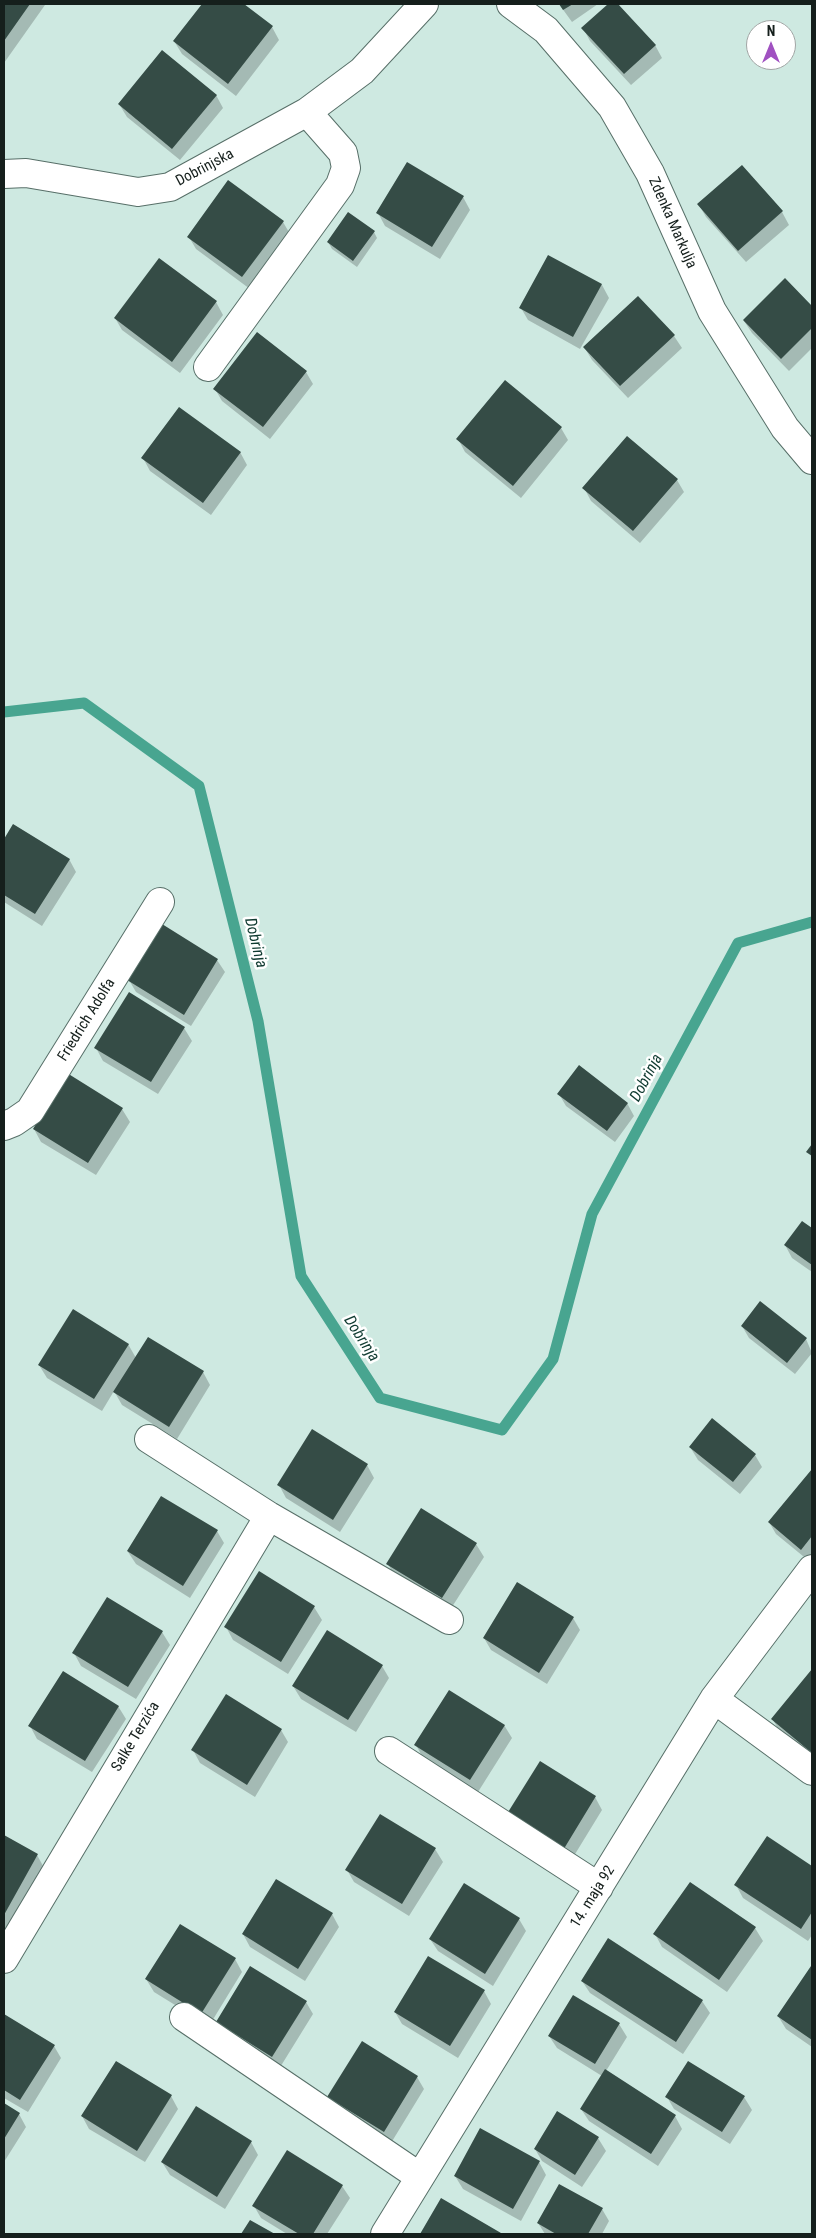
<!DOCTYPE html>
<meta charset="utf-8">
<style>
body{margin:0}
#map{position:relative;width:816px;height:2238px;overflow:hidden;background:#cee9e1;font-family:"Roboto Condensed",sans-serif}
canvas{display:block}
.frame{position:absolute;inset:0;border:5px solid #151f1c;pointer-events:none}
.north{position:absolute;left:746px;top:20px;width:50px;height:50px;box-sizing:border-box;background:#fff;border:1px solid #a1a5a4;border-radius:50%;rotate:0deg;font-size:14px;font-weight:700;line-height:20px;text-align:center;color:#151f1c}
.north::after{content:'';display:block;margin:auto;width:18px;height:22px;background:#a051c1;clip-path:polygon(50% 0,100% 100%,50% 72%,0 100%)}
</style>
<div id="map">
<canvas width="816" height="2238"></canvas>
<div class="frame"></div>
<div class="north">N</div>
</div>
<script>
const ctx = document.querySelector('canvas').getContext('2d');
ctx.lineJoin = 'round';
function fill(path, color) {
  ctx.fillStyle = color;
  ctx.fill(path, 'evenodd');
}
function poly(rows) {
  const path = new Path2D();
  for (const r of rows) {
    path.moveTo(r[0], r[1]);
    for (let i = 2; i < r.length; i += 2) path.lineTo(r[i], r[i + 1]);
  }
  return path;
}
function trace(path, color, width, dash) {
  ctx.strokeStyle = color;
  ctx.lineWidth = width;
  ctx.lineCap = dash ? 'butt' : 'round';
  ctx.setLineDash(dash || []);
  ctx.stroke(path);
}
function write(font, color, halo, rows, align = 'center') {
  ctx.font = font + ' "Roboto Condensed",sans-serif';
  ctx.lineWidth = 5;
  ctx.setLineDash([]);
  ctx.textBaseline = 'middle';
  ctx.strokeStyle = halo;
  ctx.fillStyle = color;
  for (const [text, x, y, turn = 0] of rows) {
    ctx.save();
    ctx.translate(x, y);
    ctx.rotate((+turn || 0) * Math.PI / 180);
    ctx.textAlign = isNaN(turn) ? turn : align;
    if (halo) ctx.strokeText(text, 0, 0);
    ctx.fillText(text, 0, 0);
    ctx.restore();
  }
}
fill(poly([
 [4,4,45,5,4,63],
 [204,4,242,4,272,27,279,40,236,96,182,54,174,41],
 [559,4,598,4,572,22],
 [610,4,616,4,655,45,662,58,631,85,590,41,583,28],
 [216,95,223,108,180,160,127,117,119,104],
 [742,167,782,212,789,225,746,262,706,217,699,205],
 [463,197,470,210,440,259,385,226,378,213],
 [283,222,290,234,250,289,196,249,189,237],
 [374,232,377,238,357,267,332,249,328,242],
 [549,257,602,285,609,298,580,349,528,320,521,308],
 [785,280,812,308,812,348,789,371,752,333,744,321],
 [638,297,674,336,682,348,628,398,592,360,584,347],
 [216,302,223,315,180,373,122,330,115,318],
 [306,372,313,384,270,439,222,401,215,389],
 [561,428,568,440,521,498,465,452,458,439],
 [240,452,247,465,211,515,150,471,143,458],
 [677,480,684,492,640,543,591,501,584,488],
 [14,825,69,859,76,872,42,926,4,902,4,841],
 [217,960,225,972,191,1026,136,992,129,980],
 [129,994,184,1028,192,1041,158,1094,103,1061,96,1048],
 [67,1075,122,1109,130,1122,96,1175,41,1142,34,1129],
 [559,1094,627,1103,634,1116,615,1142,566,1106],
 [802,1222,812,1230,812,1272,792,1258,785,1245],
 [742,1326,806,1339,812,1353,795,1374,749,1338],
 [148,1338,203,1372,210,1385,177,1439,122,1405,114,1391,102,1411,47,1378,39,1365,128,1344,136,1358],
 [690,1447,755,1455,762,1467,740,1494,698,1460],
 [367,1465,374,1478,340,1532,286,1498,279,1485],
 [812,1471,812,1557,809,1561,776,1534,769,1522],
 [217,1531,224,1543,190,1598,136,1564,128,1552],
 [476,1544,484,1557,450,1610,395,1577,388,1564],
 [107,1599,162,1632,170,1645,136,1699,81,1666,74,1653],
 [314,1607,322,1620,288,1674,233,1640,226,1627],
 [573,1618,580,1630,547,1684,491,1650,484,1638],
 [382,1666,389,1678,356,1732,301,1699,293,1686],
 [811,1672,812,1672,812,1758,780,1732,773,1720],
 [118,1706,126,1719,92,1772,37,1739,30,1726],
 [504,1725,512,1738,478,1792,423,1758,416,1745],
 [281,1730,288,1742,255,1797,200,1763,193,1750],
 [595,1797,602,1810,569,1864,514,1830],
 [381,1816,435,1849,443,1862,409,1916,354,1882,347,1870],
 [4,1837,37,1855,47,1873,4,1951],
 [767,1838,812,1868,812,1935,808,1941,743,1898,736,1885],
 [690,1884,755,1928,763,1941,727,1992,662,1947,655,1934],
 [332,1914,339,1927,305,1981,250,1947,243,1934],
 [519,1919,526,1931,493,1986,438,1951,430,1939],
 [235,1959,242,1972,209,2026,154,1992,146,1979],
 [811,1968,812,1969,812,2047,786,2029,778,2016],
 [582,1981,702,2001,710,2013,683,2054,590,1993],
 [484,1991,491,2004,458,2058,402,2024,395,2012],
 [573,1996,619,2024,627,2037,606,2071,675,2116,682,2129,658,2166,589,2121,581,2109,602,2076,557,2048,549,2036],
 [306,2002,313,2014,279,2069,225,2035,218,2022],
 [4,2015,54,2046,61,2058,28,2112,4,2098],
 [417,2077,424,2089,391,2143,336,2109,329,2097],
 [171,2096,178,2109,145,2162,89,2129,82,2116],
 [667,2097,744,2097,752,2110,730,2144,674,2109],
 [4,2105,19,2114,26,2127,4,2162],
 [558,2113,598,2138,606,2151,582,2187,542,2161,535,2149],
 [251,2142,258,2155,225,2209,170,2175,162,2162],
 [539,2162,546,2175,521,2221,463,2189,455,2176],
 [342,2186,350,2198,327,2234,287,2234,261,2218,254,2206],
 [442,2200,500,2234,421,2234],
 [602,2209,609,2221,602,2234,545,2234,538,2223]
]), '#0003');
trace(poly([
 [4,712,84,703,199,786,258,1021,301,1276,380,1398,502,1430,553,1359,592,1214,738,943,812,922]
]), '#48a590', 11);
fill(poly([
 [4,4,30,4,4,41],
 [202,4,244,4,273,26,228,84,173,41],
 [559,4,573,4,563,10],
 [608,4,618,4,656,45,624,74,581,28],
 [162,50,217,95,172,149,118,104],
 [407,162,464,196,432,247,376,213],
 [742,165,783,211,738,251,697,204],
 [228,180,284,221,242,277,187,237],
 [348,212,375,231,353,261,327,242],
 [548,255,602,284,573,337,519,308],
 [159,258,217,301,172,362,114,318],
 [785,278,812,306,812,328,781,359,743,320],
 [638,296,675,335,620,386,583,347],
 [257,332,307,371,263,427,213,389],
 [505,380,562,427,513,486,456,439],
 [179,407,241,452,203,503,141,458],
 [627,436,678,479,633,531,582,488],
 [13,824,70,859,35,914,4,895,4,839],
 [162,924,218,959,184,1015,127,980],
 [129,992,185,1027,151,1082,94,1048],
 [579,1065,628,1103,607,1131,557,1094],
 [67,1073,123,1108,88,1163,33,1129],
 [812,1144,812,1156,806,1152],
 [802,1221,812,1228,812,1265,784,1245],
 [760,1301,807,1338,787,1363,741,1326],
 [73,1309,129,1344,94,1399,38,1365],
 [148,1337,204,1371,169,1427,113,1392],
 [712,1418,756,1454,733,1482,689,1447],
 [312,1429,368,1464,333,1520,277,1485],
 [812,1469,812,1536,801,1550,768,1522],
 [161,1496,218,1530,183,1586,127,1551],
 [421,1508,477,1543,442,1598,386,1564],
 [259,1571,315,1606,281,1662,224,1627],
 [517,1582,574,1617,539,1673,483,1638],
 [107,1597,163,1631,128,1687,72,1653],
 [327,1630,383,1665,348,1720,292,1686],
 [812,1669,812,1753,771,1719],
 [63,1671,119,1706,85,1761,28,1726],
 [449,1690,505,1725,470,1780,414,1745],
 [226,1694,282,1729,247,1785,191,1750],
 [540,1761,596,1796,562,1852,505,1817],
 [380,1814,436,1848,402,1904,345,1870],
 [4,1835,38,1854,4,1915],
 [767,1836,812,1866,812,1912,801,1929,734,1885],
 [276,1879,333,1913,298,1969,242,1934],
 [690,1882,756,1927,719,1980,653,1934],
 [464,1883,520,1918,485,1974,429,1939],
 [180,1924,236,1958,201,2014,145,1979],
 [608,1938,703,2000,676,2042,581,1981],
 [428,1956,485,1990,450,2046,394,2012],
 [250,1966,307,2001,272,2057,216,2022],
 [811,1966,812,1967,812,2040,777,2016],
 [573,1995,620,2023,595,2064,548,2036],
 [4,2014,55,2045,20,2100,4,2090],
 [362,2041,418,2076,384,2132,327,2097],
 [116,2061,172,2095,137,2151,81,2116],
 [688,2061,745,2096,722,2132,665,2097],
 [605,2069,676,2115,651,2154,580,2109],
 [4,2103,20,2113,4,2139],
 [196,2106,252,2141,217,2197,161,2162],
 [557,2111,599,2137,575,2175,534,2149],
 [480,2128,540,2161,513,2209,454,2176],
 [287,2150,343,2185,313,2234,299,2234,252,2206],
 [559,2184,603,2208,588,2234,556,2234,537,2223],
 [441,2198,501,2233,500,2234,420,2234],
 [250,2220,275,2234,241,2234]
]), '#354c46');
const minor = poly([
 [511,4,546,30,612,107,650,173,712,311,785,428,812,460],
 [4,174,26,173,138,192,170,187,307,112,362,71,424,4],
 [208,367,340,185,346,168,343,153,307,112],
 [4,1126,14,1122,30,1111,160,902],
 [149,1439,269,1516,449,1620],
 [714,1699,812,1771],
 [389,1751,599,1887],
 [4,1959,269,1516],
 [184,2017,420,2177],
 [385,2234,714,1699,812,1569]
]);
trace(minor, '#576f68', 30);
trace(minor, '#fff', 28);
write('15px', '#151f1c', '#fff', [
 ["Dobrinjska",205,168,-28],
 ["Zdenka Markulja",672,223,66],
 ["Friedrich Adolfa",87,1020,-58],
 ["Salke Terzića",136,1737,-59],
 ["14. maja 92",593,1897,-58]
]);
write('italic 16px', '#103b31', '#fff', [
 ["Dobrinja",255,943,76],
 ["Dobrinja",647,1078,-62],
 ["Dobrinja",361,1339,57]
]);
</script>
